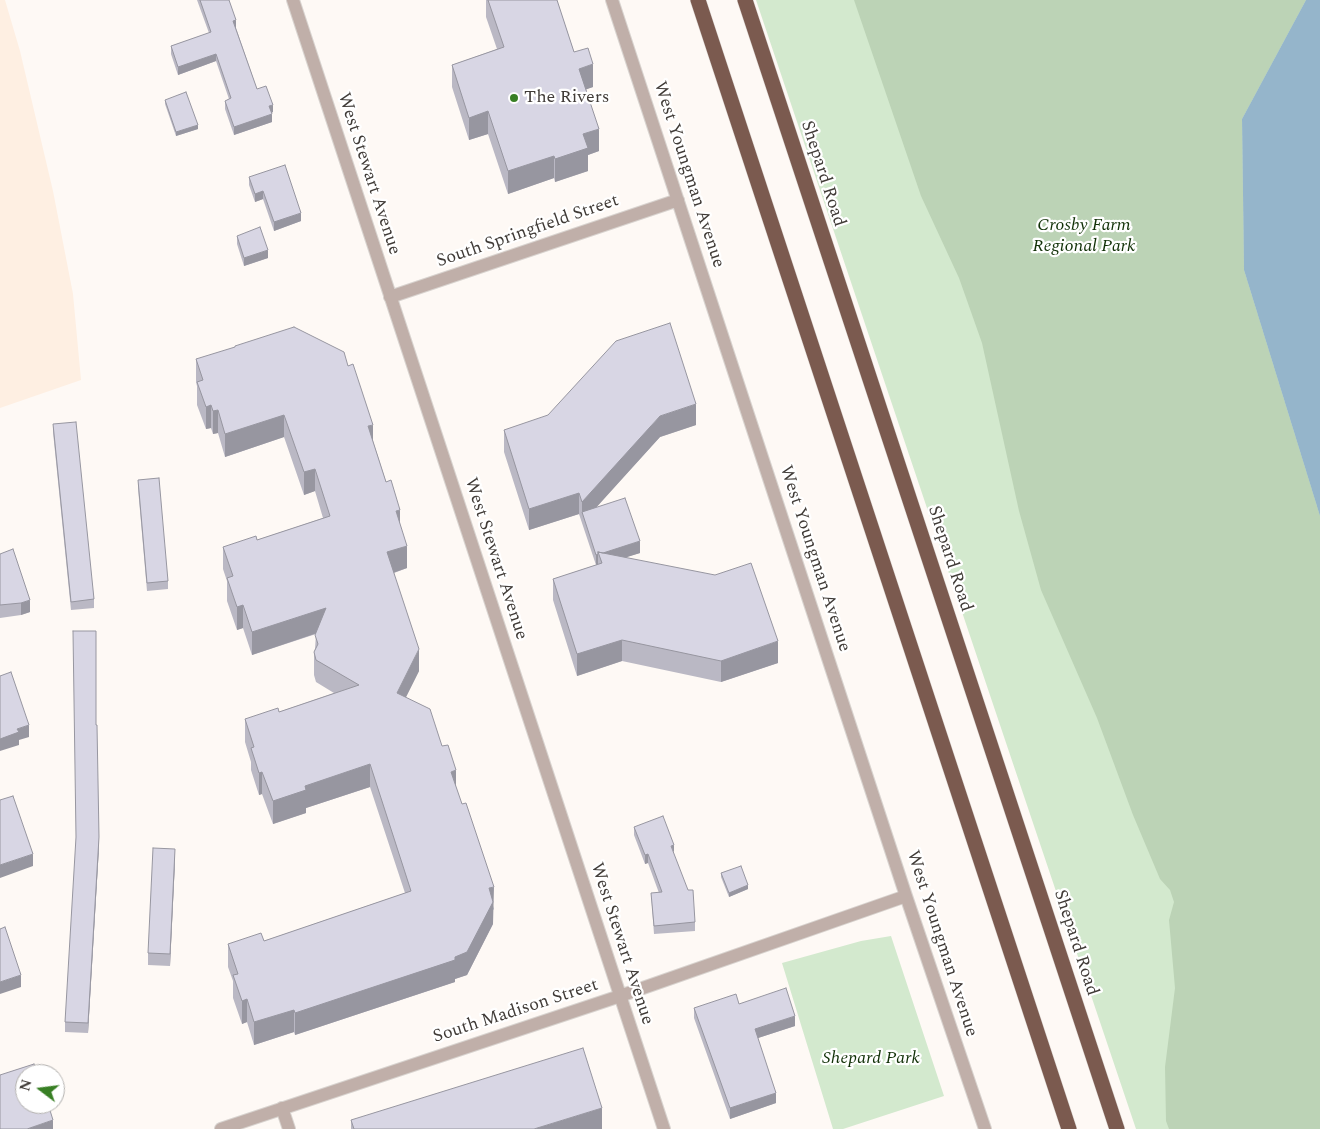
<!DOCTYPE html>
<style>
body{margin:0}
#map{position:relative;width:1320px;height:1129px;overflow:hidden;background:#fef9f5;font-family:Spectral,serif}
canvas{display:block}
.north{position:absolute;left:15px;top:1064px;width:50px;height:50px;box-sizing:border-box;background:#fff;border:1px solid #b3b1af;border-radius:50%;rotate:285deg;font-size:14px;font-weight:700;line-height:20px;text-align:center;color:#403b37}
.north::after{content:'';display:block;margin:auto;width:18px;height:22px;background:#387f24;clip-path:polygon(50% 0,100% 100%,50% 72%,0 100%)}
</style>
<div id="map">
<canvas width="1320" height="1129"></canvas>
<div class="north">N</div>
</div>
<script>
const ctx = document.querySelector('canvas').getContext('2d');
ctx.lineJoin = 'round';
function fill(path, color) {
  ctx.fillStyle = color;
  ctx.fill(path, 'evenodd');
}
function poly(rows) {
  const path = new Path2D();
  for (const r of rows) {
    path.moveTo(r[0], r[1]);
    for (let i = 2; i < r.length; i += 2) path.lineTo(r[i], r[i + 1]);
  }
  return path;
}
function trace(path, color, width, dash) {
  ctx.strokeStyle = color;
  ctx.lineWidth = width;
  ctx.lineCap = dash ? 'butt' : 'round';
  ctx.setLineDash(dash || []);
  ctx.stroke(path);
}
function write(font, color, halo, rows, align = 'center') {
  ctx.font = font + ' Spectral,serif';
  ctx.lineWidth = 4.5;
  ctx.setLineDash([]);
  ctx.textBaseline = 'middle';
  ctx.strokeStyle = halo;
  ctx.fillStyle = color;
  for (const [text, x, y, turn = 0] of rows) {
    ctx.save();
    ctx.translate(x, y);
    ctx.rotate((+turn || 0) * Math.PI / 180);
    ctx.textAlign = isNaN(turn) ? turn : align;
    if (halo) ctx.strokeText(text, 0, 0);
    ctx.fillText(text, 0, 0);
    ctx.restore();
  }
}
fill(poly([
 [0,0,5,0,20,51,53,191,73,294,81,380,0,408]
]), '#feefe2');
fill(poly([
 [756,0,1320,0,1320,1129,1136,1129],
 [891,936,944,1096,843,1129,833,1129,782,963,861,941]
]), '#d3e9ce');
fill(poly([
 [854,0,1306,0,1242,119,1244,270,1320,516,1320,1129,1169,1129,1166,1121,1165,1067,1175,988,1169,920,1174,902,1170,890,1160,879,1133,815,1097,718,1041,590,1019,511,982,343,959,278,921,196]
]), '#bcd3b6');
fill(poly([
 [1306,0,1320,0,1320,516,1244,270,1242,119]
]), '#95b5cb');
const street = poly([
 [293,0,664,1129],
 [612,0,906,896,985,1129],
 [390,297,678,200],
 [282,1108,289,1129],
 [221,1129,620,996,906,896]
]);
const highway = poly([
 [698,0,1069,1129],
 [745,0,1117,1129]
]);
trace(street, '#d8d3cf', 14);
trace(highway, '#d8d3cf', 16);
trace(street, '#c0afa9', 12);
trace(highway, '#7b5a4f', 15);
fill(poly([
 [197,0,229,0,236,28,257,89,273,112,271,113,272,122,234,135,225,109,225,101,229,99,216,61,178,75,171,54,171,46,209,33],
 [486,0,557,0,574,52,593,87,586,89,599,151,588,155,588,171,555,182,554,178,508,194,488,134,469,140,452,87,452,65,497,49,486,17],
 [165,100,198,129,176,136,165,104],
 [249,177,301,221,274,231,263,199,255,202,249,185],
 [237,236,268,258,244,266,237,244],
 [196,359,373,441,400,525,407,568,394,573,419,671,406,697,456,787,494,909,493,910,493,924,467,975,455,979,455,982,295,1035,294,1032,254,1045,247,1022,242,1024,233,998,233,981,228,967,228,944,264,941,405,893,370,787,306,808,306,813,273,824,262,794,259,795,251,770,251,762,245,742,245,719,279,712,334,693,316,682,314,675,314,652,315,649,316,634,252,655,243,628,237,630,227,601,227,581,223,569,223,547,257,540,323,518,315,491,304,495,284,437,225,457,218,433,213,434,211,428,206,429,197,405,197,386,196,382],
 [53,424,94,599,94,608,71,610,53,432],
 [696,425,660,437,596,507,640,553,626,557,778,663,721,682,622,661,577,676,553,600,553,579,596,565,579,514,529,530,504,452,504,430],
 [138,480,168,581,168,589,147,591,138,488],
 [0,554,30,612,21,615,0,618],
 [96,725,99,847,88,1033,65,1032,65,1022],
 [634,827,673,853,695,922,695,931,654,934,651,893,659,893,648,863,645,864,634,835],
 [175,861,170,966,148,965,148,953],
 [721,873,748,889,729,897,721,877],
 [739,1004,795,1026,758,1038,776,1103,730,1119,694,1018,694,1008],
 [351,1120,602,1129,351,1129]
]), '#bab8c4');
fill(poly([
 [236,20,236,28,233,29,233,21],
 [216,54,216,61,178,75,178,67],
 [593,64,593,87,579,92,579,69],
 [273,105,273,112,269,114,269,106],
 [488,111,488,134,469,140,469,118],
 [272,114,272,122,234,135,234,127],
 [198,125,198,129,176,136,176,132],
 [599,129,599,151,588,155,588,171,555,182,555,159,583,134],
 [554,156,554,178,508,194,508,171],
 [263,191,263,199,255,202,255,194],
 [301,213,301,221,274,231,274,222],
 [268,250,268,258,244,266,244,258],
 [696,404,696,425,660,437,585,520,582,512,582,523,582,502,660,416],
 [211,405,211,428,206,429,206,407],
 [218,410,218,433,213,434,213,411],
 [284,415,284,437,225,457,225,434],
 [373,425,373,448,368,426],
 [315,469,315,491,304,495,304,472],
 [579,493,579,514,529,530,529,509],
 [400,510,400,532,396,511],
 [640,541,640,553,602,565,599,554],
 [407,546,407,568,387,575,387,552],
 [598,554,598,566,596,567,596,555],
 [30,600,30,612,21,615,21,603],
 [243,605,243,628,237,630,237,607],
 [326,608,326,630,252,655,252,632],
 [622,640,622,661,577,676,577,654],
 [778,641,778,663,721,682,721,661],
 [419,649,419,671,397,715,397,693],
 [29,725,29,737,19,740,19,745,0,751,0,739,17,729],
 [370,764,370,787,306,808,306,813,273,824,273,801,305,786],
 [456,770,456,793,451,772],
 [262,772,262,794,259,795,259,773],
 [99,837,99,847,88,1033,88,1023],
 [674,845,674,853,671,846],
 [175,849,175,861,170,966,170,954],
 [33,854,33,866,0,878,0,865],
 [648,854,648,863,645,864,645,855],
 [748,885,748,889,729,897,729,893],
 [494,887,493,924,467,975,455,979,455,982,295,1035,295,1013,455,957,489,888],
 [21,975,21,987,0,994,0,982],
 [247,999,247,1022,242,1024,242,1001],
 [294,1010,294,1032,254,1045,254,1022],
 [795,1016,795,1026,755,1039,755,1029],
 [776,1093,776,1103,730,1119,730,1108],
 [48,1104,51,1104,51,1115],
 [602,1108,602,1129,534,1129],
 [53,1120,53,1129,27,1129]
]), '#9796a0');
const building = poly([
 [200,0,229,0,236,20,233,21,257,89,266,86,273,105,269,106,272,114,234,127,225,101,231,98,216,54,178,67,171,46,211,32,200,0],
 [488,0,557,0,574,52,588,48,593,64,579,69,599,129,583,134,588,148,555,159,554,156,508,171,488,111,469,118,452,65,504,47,488,0],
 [186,92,198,125,176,132,165,100,186,92],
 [285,165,301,213,274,222,263,191,255,194,249,177,285,165],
 [260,227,268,250,244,258,237,236,260,227],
 [670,323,696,404,660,416,582,502,579,493,529,509,504,430,548,415,616,341,670,323],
 [294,327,344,352,348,366,353,364,373,425,368,426,386,482,391,480,400,510,396,511,407,546,387,552,419,649,397,693,430,709,442,746,448,745,456,770,451,772,462,804,466,803,494,887,489,888,493,902,467,952,455,957,455,960,295,1013,294,1010,254,1022,247,999,242,1001,233,975,238,974,228,944,261,933,264,941,411,891,370,764,305,786,306,790,273,801,262,772,259,773,251,748,254,747,245,719,278,708,279,712,359,685,316,660,314,652,318,644,315,635,326,608,252,632,243,605,237,607,227,578,233,576,223,547,256,536,257,540,330,516,315,469,304,472,284,415,225,434,218,410,213,411,211,405,206,407,197,382,203,380,196,359,235,347,235,346,294,327],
 [76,422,94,599,71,602,53,424,76,422],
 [159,478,168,581,147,583,138,480,159,478],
 [625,498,640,541,603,553,598,552,598,554,596,555,582,512,625,498],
 [13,549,30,600,21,603,0,605,0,554,13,549],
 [598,552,715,575,751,563,778,641,721,661,622,640,577,654,553,579,602,563,598,552],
 [73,631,96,631,96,725,97,725,99,837,88,1023,65,1022,76,837,73,631],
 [11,672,29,725,17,729,19,732,0,739,0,676,11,672],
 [13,796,33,854,0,865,0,800,13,796],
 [663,816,674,845,671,846,688,890,693,890,695,922,654,926,651,893,662,892,648,854,645,855,634,827,663,816],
 [153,848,175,849,170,954,148,953,153,848],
 [741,866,748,885,729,893,721,873,741,866],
 [5,927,21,975,0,982,0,929,5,927],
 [786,988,795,1016,755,1029,776,1093,730,1108,694,1008,736,994,739,1004,786,988],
 [583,1048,602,1108,534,1129,354,1129,351,1120,583,1048],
 [34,1064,37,1074,25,1074,25,1104,48,1104,53,1120,27,1129,0,1129,0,1075,34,1064]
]);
fill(building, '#d8d6e4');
trace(building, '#9796a0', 1);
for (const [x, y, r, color] of [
 [514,98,5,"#387f24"]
]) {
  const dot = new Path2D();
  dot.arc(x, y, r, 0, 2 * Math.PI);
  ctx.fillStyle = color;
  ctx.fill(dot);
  trace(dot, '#fff', 2);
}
write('18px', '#403b37', '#fff', [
 ["The Rivers",524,98]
], 'left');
write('18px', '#403b37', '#fff', [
 ["West Stewart Avenue",368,174,72],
 ["Shepard Road",822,174,72],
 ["West Youngman Avenue",688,175,72],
 ["South Springfield Street",528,232,-19],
 ["West Stewart Avenue",495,559,72],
 ["West Youngman Avenue",814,559,72],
 ["Shepard Road",949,559,72],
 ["Shepard Road",1075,943,72],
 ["West Stewart Avenue",621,944,72],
 ["West Youngman Avenue",941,944,72],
 ["South Madison Street",516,1012,-18]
]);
write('italic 18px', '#113107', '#fff', [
 ["Crosby Farm",1084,226],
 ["Regional Park",1084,247],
 ["Shepard Park",871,1059]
]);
</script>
